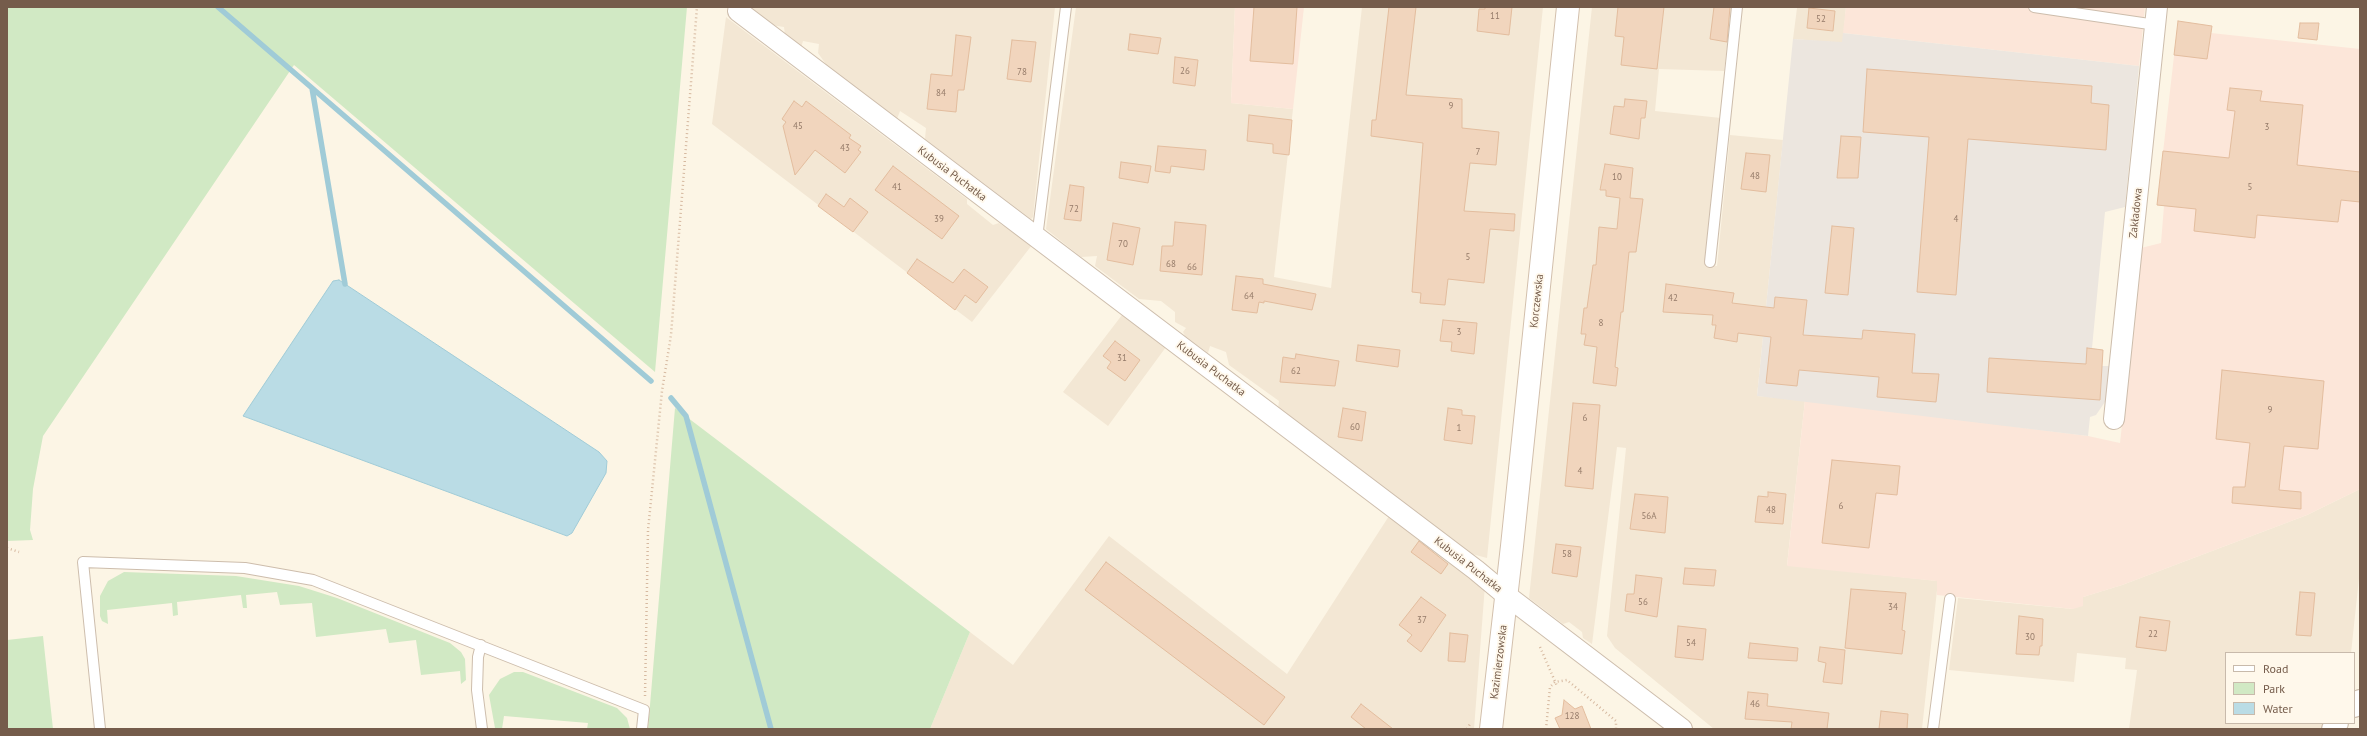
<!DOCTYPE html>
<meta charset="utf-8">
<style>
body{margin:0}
#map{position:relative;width:2367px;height:736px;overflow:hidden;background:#fcf5e5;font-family:"PT Sans",sans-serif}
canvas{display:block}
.frame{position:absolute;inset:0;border:8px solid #755c4b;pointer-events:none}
.legend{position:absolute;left:2225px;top:652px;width:130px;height:72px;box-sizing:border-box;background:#fff8eb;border:1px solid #c8baab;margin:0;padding:5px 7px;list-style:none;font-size:12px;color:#755c4b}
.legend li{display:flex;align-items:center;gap:8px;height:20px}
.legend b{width:20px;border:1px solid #c8baab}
</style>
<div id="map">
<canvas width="2367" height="736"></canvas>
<div class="frame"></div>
<ul class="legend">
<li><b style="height:5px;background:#fff"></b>Road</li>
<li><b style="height:11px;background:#d1e9c4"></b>Park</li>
<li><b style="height:11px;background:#badce5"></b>Water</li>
</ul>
</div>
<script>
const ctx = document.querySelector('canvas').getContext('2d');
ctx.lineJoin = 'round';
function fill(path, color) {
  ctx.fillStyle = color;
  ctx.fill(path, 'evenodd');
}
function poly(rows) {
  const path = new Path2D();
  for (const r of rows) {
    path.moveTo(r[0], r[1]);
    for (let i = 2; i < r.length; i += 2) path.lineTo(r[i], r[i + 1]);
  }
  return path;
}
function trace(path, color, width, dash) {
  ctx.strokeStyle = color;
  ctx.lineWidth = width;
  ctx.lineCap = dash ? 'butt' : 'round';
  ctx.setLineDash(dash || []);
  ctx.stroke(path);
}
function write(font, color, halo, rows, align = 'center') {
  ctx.font = font + ' "PT Sans",sans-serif';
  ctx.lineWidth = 3.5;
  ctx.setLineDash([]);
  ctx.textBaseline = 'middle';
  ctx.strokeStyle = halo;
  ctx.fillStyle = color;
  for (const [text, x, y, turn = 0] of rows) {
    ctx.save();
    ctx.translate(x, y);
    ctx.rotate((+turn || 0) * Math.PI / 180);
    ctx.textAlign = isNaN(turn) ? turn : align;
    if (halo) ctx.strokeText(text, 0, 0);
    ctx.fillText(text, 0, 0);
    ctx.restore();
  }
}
fill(poly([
 [749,7,1055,7,1033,217,1031,219,925,139,926,128,900,111,897,119,830,70,818,53,819,44,803,41,801,48,785,35,784,27,771,25],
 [1076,7,1235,7,1231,103,1293,109,1274,277,1331,288,1362,7,1543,7,1487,558,1472,554,1278,408,1279,401,1229,365,1226,352,1210,346,1208,353,1185,336,1183,332,1186,328,1175,322,1175,312,1161,301,1139,299,1095,266,1097,256,1081,257,1046,229],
 [1592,7,1732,7,1724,71,1659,69,1655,111,1721,118,1705,265,1717,266,1730,135,1783,140,1757,396,1805,400,1787,565,1938,581,1922,729,1714,729,1615,648,1607,636,1626,448,1617,447,1592,644,1583,638,1582,632,1569,622,1563,624,1529,598],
 [1788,7,1846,7,1843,43,1793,39,1797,8],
 [726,17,967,199,967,204,993,225,999,223,1032,245,972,322,712,124],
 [1122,315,1166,347,1108,426,1063,392],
 [2360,489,2360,569,2351,653,2226,653,2226,723,2329,723,2323,729,2129,729,2137,670,2125,669,2126,658,2077,653,2074,682,1949,670,1958,598,2073,609,2083,597,2122,585,2307,515],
 [1389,516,1485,585,1474,729,930,729,970,632,1013,665,1109,536,1287,674]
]), '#f3e7d4');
fill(poly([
 [1235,7,1304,7,1293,109,1231,103],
 [1846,7,2145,7,2139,66,1843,33],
 [2178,21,2212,26,2211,33,2360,49,2360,489,2307,515,2122,585,2083,597,2083,606,2073,609,1937,595,1937,581,1787,566,1805,400,2088,436,2120,443,2141,248,2161,243,2164,206,2157,205]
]), '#fce6d9');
fill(poly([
 [1843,33,2139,66,2125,207,2105,212,2092,348,2103,350,2101,366,2110,366,2107,399,2096,415,2090,417,2088,436,1757,396,1793,39,1842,42]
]), '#ece6df');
fill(poly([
 [7,7,687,7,655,372,294,65,43,436,33,489,30,530,33,540,7,541],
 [675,408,970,632,930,729,648,729],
 [124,572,236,576,299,586,337,598,450,643,461,652,465,659,466,680,461,684,460,671,421,675,416,640,389,643,386,629,316,637,312,603,280,605,277,592,246,595,247,608,243,608,241,595,177,602,178,615,173,616,172,603,107,610,108,624,102,621,100,616,100,596,108,581],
 [43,636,53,729,7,729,7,640],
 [514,672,523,672,617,708,627,718,630,729,587,729,588,723,504,716,502,729,495,728,489,695,500,679]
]), '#d1e9c4');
const water = poly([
 [339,280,599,452,607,461,606,473,572,533,567,536,243,416,333,281,339,280]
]);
fill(water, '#badce5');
trace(water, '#a0cbd7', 1);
trace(poly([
 [218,7,312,88,345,284],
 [312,88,651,381],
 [671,398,686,416,771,729]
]), '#a0cbd7', 5.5);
const building = poly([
 [1254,7,1297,7,1293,64,1250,61,1254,7],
 [1389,7,1416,7,1406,95,1462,99,1462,128,1499,132,1496,165,1470,163,1464,211,1515,214,1514,231,1490,229,1484,283,1448,279,1445,305,1420,303,1421,293,1412,292,1423,143,1371,136,1372,120,1376,120,1389,7],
 [1485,7,1512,7,1509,35,1477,31,1479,9,1485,9,1485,7],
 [1618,7,1664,7,1657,69,1621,65,1624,37,1615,36,1618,7],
 [1714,7,1730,7,1727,42,1710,39,1714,7],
 [1809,8,1835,11,1833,31,1807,28,1809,8],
 [2178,21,2212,26,2207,59,2174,55,2178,21],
 [2300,23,2319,23,2317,40,2298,38,2300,23],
 [1130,34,1161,38,1158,54,1128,50,1130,34],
 [956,35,971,37,964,90,958,90,956,112,927,109,931,74,952,76,956,35],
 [1012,40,1036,42,1031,82,1007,79,1012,40],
 [1175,57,1198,60,1195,86,1173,83,1175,57],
 [1867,69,2092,86,2091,103,2109,105,2106,150,1968,139,1956,295,1917,292,1929,137,1863,132,1867,69],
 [2230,88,2262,91,2260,101,2303,105,2297,165,2360,172,2360,202,2341,200,2338,222,2257,215,2255,238,2194,231,2196,209,2157,205,2163,151,2229,158,2235,111,2227,110,2230,88],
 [1625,99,1647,101,1645,118,1641,118,1639,139,1610,134,1614,106,1624,107,1625,99],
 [794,101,802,107,806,101,851,135,849,138,861,146,858,150,861,152,845,173,815,150,795,175,783,126,786,122,782,119,794,101],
 [1249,115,1292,120,1289,155,1273,153,1273,144,1247,141,1249,115],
 [1841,136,1861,137,1858,178,1837,178,1841,136],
 [1158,146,1206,150,1204,170,1171,166,1170,173,1155,171,1158,146],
 [1746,153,1770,155,1766,192,1741,189,1746,153],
 [1121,162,1151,166,1148,183,1119,178,1121,162],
 [1605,164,1633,168,1630,198,1643,199,1636,252,1629,252,1623,312,1621,312,1615,367,1618,368,1616,386,1593,383,1597,347,1584,345,1586,334,1581,334,1584,308,1587,308,1593,265,1596,265,1599,227,1617,229,1620,198,1606,196,1606,190,1600,190,1605,164],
 [893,166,959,216,942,239,875,190,893,166],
 [1070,185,1084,187,1081,221,1064,219,1070,185],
 [826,194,844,207,850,198,868,212,853,232,818,206,826,194],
 [1175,222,1206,225,1202,275,1160,271,1162,246,1173,246,1175,222],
 [1113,223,1140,228,1133,265,1107,260,1113,223],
 [1832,226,1854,228,1848,295,1825,293,1832,226],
 [917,259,953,283,964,269,988,287,976,303,965,295,955,310,907,273,917,259],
 [1236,276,1263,279,1263,284,1316,294,1312,310,1264,301,1264,303,1259,302,1257,313,1232,310,1236,276],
 [1666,284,1734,293,1732,303,1774,308,1775,297,1807,300,1803,335,1862,339,1863,330,1915,334,1912,373,1939,374,1936,402,1877,397,1879,377,1799,370,1797,386,1766,383,1771,337,1738,333,1737,342,1714,338,1716,325,1712,325,1713,315,1663,312,1666,284],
 [1443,320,1477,323,1474,354,1451,351,1452,342,1440,341,1443,320],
 [1115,341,1140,360,1125,381,1107,368,1111,362,1103,356,1115,341],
 [1358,345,1400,350,1398,367,1356,361,1358,345],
 [2087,348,2103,350,2100,400,1987,392,1989,358,2086,364,2087,348],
 [1296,354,1339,361,1335,386,1280,382,1283,357,1295,359,1296,354],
 [2222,370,2324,381,2318,449,2284,446,2279,490,2301,492,2301,509,2232,503,2233,487,2245,487,2250,443,2216,439,2222,370],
 [1573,403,1600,405,1593,489,1565,486,1573,403],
 [1343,408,1366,412,1362,441,1338,437,1343,408],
 [1448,408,1462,410,1462,415,1475,416,1472,444,1444,440,1448,408],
 [1832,460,1900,466,1897,495,1876,493,1869,548,1822,543,1832,460],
 [1768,492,1786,494,1783,524,1755,522,1758,496,1768,497,1768,492],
 [1635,494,1668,497,1665,533,1630,529,1635,494],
 [1419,541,1448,564,1441,574,1411,552,1419,541],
 [1556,544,1581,547,1577,577,1552,573,1556,544],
 [1106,562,1285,697,1264,725,1085,590,1106,562],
 [1685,568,1716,570,1714,586,1683,584,1685,568],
 [1636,575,1662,578,1657,617,1625,611,1627,594,1634,594,1636,575],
 [1851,589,1906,593,1902,630,1905,631,1902,654,1845,648,1851,589],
 [2300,592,2315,593,2311,636,2296,635,2300,592],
 [1421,597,1446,615,1421,652,1407,641,1412,635,1399,625,1421,597],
 [2019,616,2043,619,2042,646,2040,646,2039,655,2016,654,2019,616],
 [2140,617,2170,621,2166,651,2136,647,2140,617],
 [1678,626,1706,629,1703,660,1675,657,1678,626],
 [1450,633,1468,635,1465,662,1448,661,1450,633],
 [1750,643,1798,648,1797,661,1748,658,1750,643],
 [1820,647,1845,650,1842,684,1823,682,1826,663,1818,661,1820,647],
 [1748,692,1768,694,1767,706,1829,713,1827,729,1791,729,1792,722,1745,719,1748,692],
 [1564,700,1575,709,1582,706,1591,729,1560,729,1555,718,1562,715,1564,700],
 [1361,704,1393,729,1366,729,1351,717,1361,704],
 [1881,711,1908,714,1907,729,1879,729,1881,711]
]);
fill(building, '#f1d5bd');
trace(building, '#e3bd9e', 1);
const lane = poly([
 [2034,7,2156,25],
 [1037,238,1066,7],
 [1710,262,1737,7],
 [481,645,478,657,477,690,482,729],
 [100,729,83,562,245,568,313,580,644,710,642,729],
 [1933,729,1950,599]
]);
const street = poly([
 [738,11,1476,570,1506,595,1682,729],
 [2114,419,2157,7],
 [2354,707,2360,700],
 [2332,729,2338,723]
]);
const secondary = poly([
 [1491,729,1512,546,1568,7]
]);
trace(lane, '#cdbdac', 12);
trace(street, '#cdbdac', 22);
trace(secondary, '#d2bfac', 24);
trace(poly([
 [7,548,19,552],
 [1540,647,1557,686],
 [645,696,648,530,662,391,671,335,697,7],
 [1467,729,1470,724],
 [1546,729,1550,687,1555,682,1567,680,1616,721,1616,729]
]), '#d6b9a0', 2.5, [1, 3]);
trace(lane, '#fff', 10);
trace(street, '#fff', 20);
trace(secondary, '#fff', 22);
write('9px', '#947a68', null, [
 ["11",1495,16],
 ["52",1821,19],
 ["26",1185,71],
 ["78",1022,72],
 ["84",941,93],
 ["9",1451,106],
 ["45",798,126],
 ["3",2267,127],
 ["43",845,148],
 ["7",1478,152],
 ["48",1755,176],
 ["10",1617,177],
 ["41",897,187],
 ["5",2250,187],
 ["72",1074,209],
 ["39",939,219],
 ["4",1956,219],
 ["70",1123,244],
 ["5",1468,257],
 ["68",1171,264],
 ["66",1192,267],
 ["64",1249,296],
 ["42",1673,298],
 ["8",1601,323],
 ["3",1459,332],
 ["31",1122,358],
 ["62",1296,371],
 ["9",2270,410],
 ["6",1585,418],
 ["60",1355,427],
 ["1",1459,428],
 ["4",1580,471],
 ["6",1841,506],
 ["48",1771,510],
 ["56A",1649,516],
 ["58",1567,554],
 ["56",1643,602],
 ["34",1893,607],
 ["37",1422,620],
 ["22",2153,634],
 ["30",2030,637],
 ["54",1691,643],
 ["46",1755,704],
 ["128",1572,716]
]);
write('11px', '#755c4b', '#fff8eb', [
 ["Kubusia Puchatka",952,174,37],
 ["Zakładowa",2136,213,-84],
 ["Korczewska",1537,301,-84],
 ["Kubusia Puchatka",1211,369,37],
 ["Kubusia Puchatka",1468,565,38],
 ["Kazimierzowska",1499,662,-83]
]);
</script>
